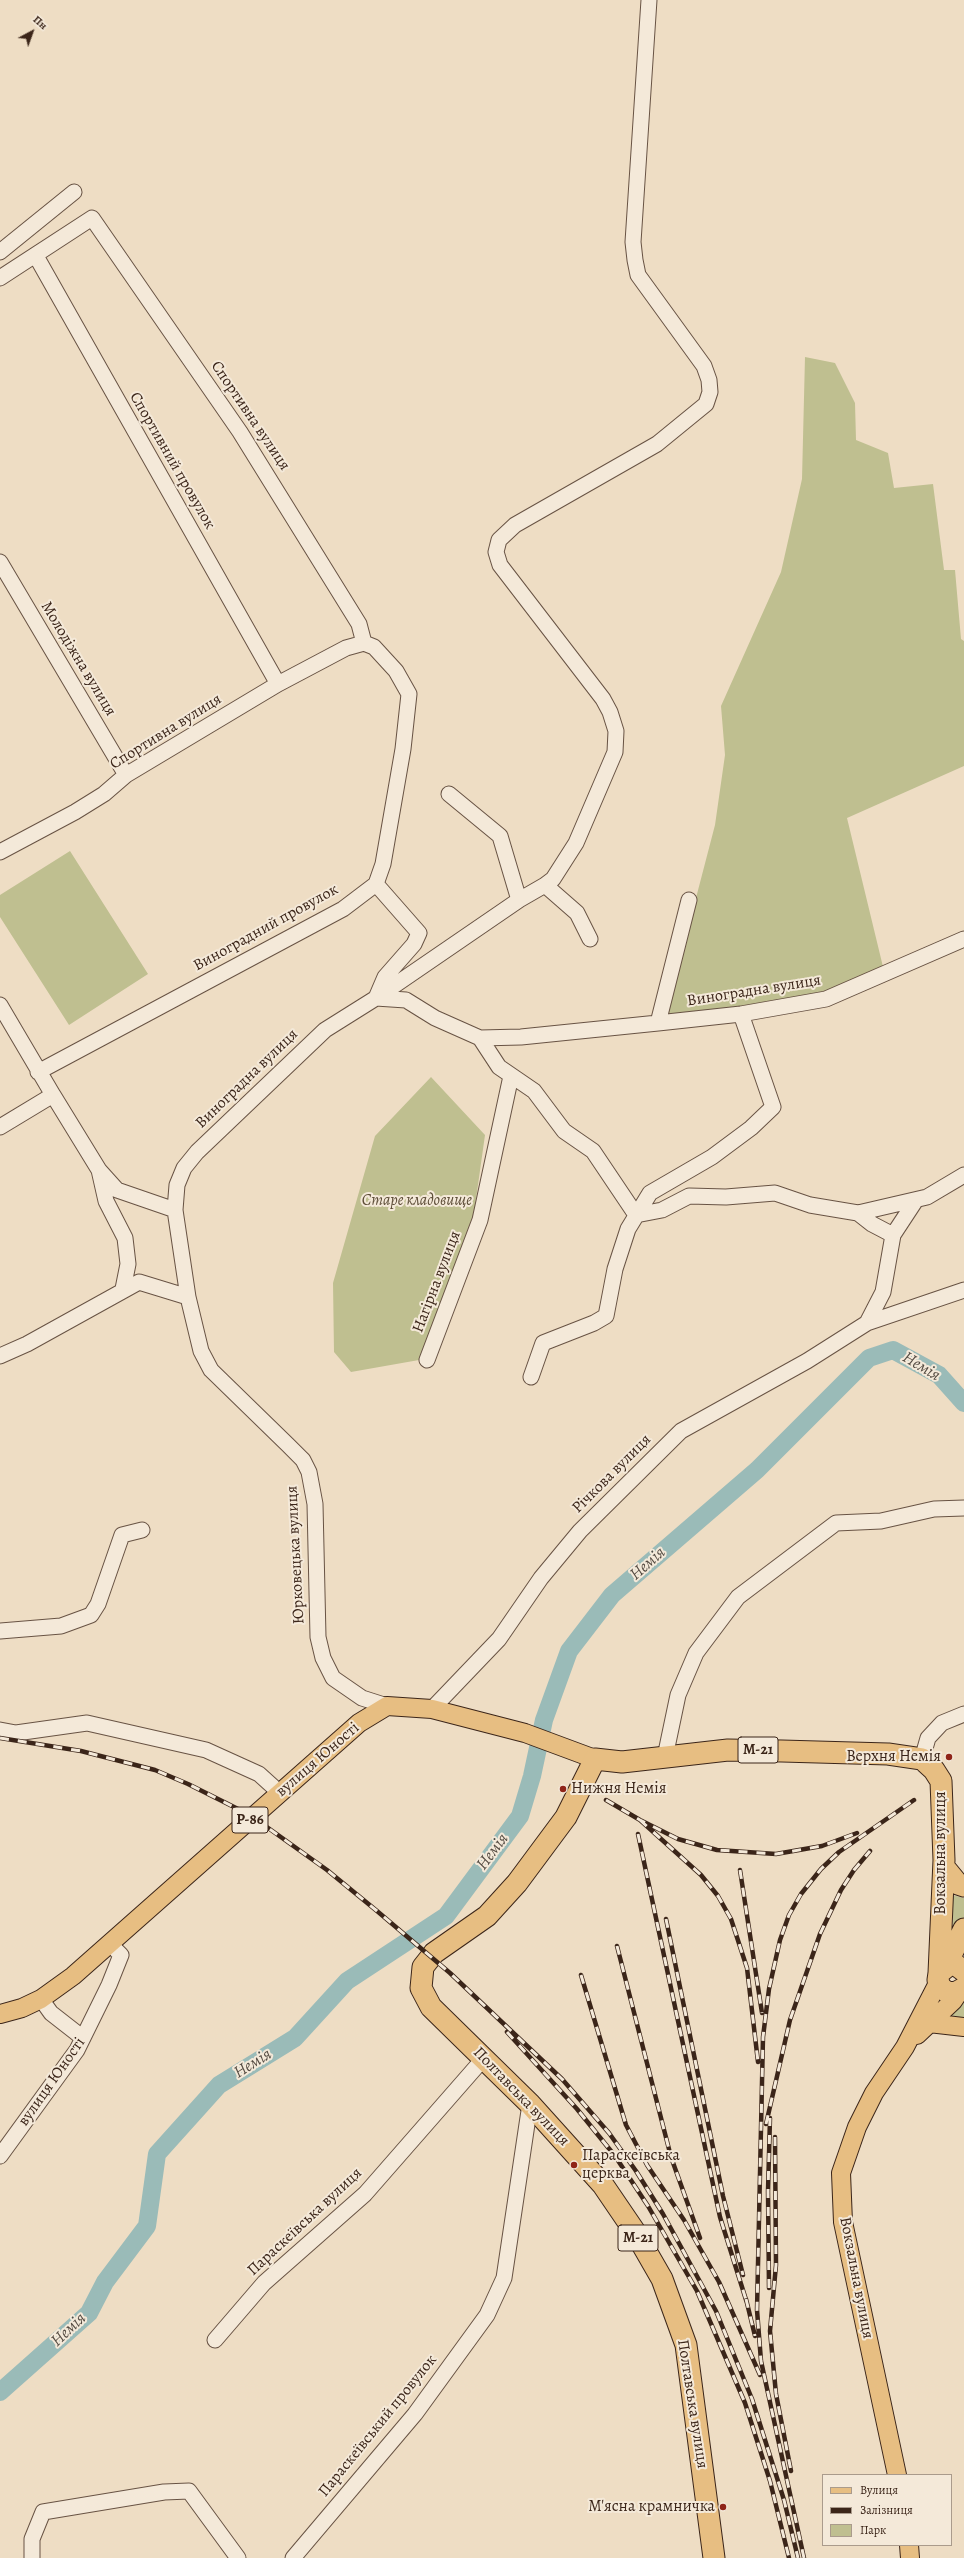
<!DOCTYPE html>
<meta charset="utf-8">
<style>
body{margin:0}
#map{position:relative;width:964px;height:2558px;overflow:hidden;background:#eeddc4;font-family:Alegreya,serif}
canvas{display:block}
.legend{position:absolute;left:822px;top:2474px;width:130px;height:72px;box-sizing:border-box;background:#f4e9d9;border:1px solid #aa9b8c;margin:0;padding:5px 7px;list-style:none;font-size:12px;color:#3b2519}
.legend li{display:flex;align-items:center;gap:8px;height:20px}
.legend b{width:20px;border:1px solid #aa9b8c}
.north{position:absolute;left:12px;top:12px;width:40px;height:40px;-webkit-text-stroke:3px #f4e9d9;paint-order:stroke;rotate:41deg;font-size:11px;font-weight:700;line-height:16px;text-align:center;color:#3b2519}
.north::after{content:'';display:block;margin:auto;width:14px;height:18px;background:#3b2519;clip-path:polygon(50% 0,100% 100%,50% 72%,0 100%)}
</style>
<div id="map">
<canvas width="964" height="2558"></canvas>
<ul class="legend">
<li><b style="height:5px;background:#e7be82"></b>Вулиця</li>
<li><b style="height:5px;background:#3b2519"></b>Залізниця</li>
<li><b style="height:11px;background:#bfbf90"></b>Парк</li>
</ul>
<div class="north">Пн</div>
</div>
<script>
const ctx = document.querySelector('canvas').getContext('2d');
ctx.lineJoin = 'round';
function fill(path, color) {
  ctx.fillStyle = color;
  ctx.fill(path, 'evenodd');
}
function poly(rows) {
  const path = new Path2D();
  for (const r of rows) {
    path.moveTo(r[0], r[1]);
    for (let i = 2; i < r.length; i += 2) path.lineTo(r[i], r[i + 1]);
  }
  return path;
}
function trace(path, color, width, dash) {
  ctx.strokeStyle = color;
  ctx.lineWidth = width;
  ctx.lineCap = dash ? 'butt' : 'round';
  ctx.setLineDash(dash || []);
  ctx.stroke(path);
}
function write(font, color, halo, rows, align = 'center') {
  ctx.font = font + ' Alegreya,serif';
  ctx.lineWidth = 4;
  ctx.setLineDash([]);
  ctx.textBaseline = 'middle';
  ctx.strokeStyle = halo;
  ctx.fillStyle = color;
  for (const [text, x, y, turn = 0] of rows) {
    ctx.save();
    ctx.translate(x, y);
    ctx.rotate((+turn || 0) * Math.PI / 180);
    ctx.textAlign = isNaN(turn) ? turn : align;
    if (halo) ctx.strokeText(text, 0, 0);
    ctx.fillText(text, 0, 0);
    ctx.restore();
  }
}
fill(poly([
 [805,357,835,363,855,403,856,440,888,453,894,488,933,484,944,570,955,570,961,639,964,641,964,766,847,818,884,971,826,993,747,1009,665,1017,715,825,725,755,721,706,781,572,802,479],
 [70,851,148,974,69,1025,0,917,0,895],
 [431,1077,485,1135,474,1213,419,1360,351,1372,334,1352,333,1283,375,1136],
 [952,1895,964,1898,964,1917,953,1941],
 [961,2000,964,2001,964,2020,942,2017]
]), '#bfbf90');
trace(poly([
 [0,2392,89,2313,105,2282,147,2226,157,2154,219,2085,295,2038,347,1981,446,1916,520,1816,532,1776,544,1720,569,1651,612,1595,757,1470,869,1358,893,1350,939,1375,964,1403]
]), '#9abbb8', 18);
const minor = poly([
 [0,252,74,192],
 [36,256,278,684],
 [0,278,92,218,240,432,359,624,364,643],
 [0,562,126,775],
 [449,794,500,836,519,900,545,885,577,913,590,939],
 [0,852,75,812,104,794,126,775,278,684,346,648,364,643,374,647,396,671,409,694,403,749,383,864,376,884,343,909,38,1072],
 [376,884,419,933,414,944,385,977,376,998,406,1000,435,1018,480,1038,521,1037,658,1023],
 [545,885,553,879,576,843,615,752,616,731,610,712,603,699,500,565,496,552,499,540,515,525,657,444,706,404,710,392,709,380,704,366,638,275,635,260,633,242,649,0],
 [689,900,658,1023,741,1014,826,999,964,939],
 [0,1005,53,1095],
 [480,1038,499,1067,534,1091,564,1131,593,1151,636,1215,662,1210,689,1196,726,1197,775,1193,810,1205,858,1213,927,1197,964,1175],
 [0,1127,53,1095,99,1170,106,1201,125,1238,128,1264,123,1289],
 [99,1170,117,1190,175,1210,188,1297,201,1351,211,1370,288,1445,303,1460,309,1472,315,1504,318,1637,323,1658,333,1678,362,1698,387,1706],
 [175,1210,177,1185,184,1168,197,1152,325,1030,376,998,519,900],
 [858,1213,872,1224,893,1235,916,1200],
 [867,1323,964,1290],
 [0,1356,27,1344,139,1282,188,1297],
 [427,1360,480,1220,511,1076],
 [531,1377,543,1343,594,1323,606,1316,615,1269,628,1229,650,1193,712,1157,751,1128,773,1107,741,1014],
 [0,1631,61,1626,91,1615,98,1604,122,1535,142,1530],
 [432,1709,499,1639,541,1578,580,1531,681,1431,807,1361,867,1323,883,1292,893,1235],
 [0,1730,16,1733,87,1723,206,1750,259,1774,280,1793],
 [665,1757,678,1695,696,1653,738,1597,836,1523,881,1521,934,1509,964,1508],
 [922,1759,928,1738,942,1723,964,1714],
 [41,1999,51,2013,83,2038],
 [0,2156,77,2050,109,1985,121,1955,110,1944],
 [215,2340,264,2283,365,2194,484,2058],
 [32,2558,32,2539,43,2512,164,2492,189,2491,238,2558],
 [293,2558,415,2414,487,2315,504,2278,530,2104]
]);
const major = poly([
 [0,2014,22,2008,41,1999,73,1976,359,1723,387,1706,432,1709,525,1733,595,1759],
 [929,2023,964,2027],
 [917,2035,953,2001,959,1992],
 [897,2475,843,2222,841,2173,857,2127,874,2093,905,2047,938,1983],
 [909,2545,910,2558]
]);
const highway = poly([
 [944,1867,958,1884,964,1886],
 [949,1965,952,1953,964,1929],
 [964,1971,956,1965,949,1965,939,1973,938,1980,940,1987,947,1992,955,1993,964,1988],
 [714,2558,686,2345,662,2279,635,2232,603,2185,530,2104,431,2007,421,1988,423,1967,434,1953,487,1916,517,1883,566,1817,595,1759,622,1762,728,1750,782,1751,888,1754,922,1759,934,1770,941,1781,944,1860,939,1973]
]);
trace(minor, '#685344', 17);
trace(major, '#3b2519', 20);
trace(highway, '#3b2519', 23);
trace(minor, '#f4e9d9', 15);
trace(major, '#e7be82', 18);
trace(highway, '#e7be82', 21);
const rail = poly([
 [0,1738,81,1751,155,1770,188,1784,250,1815,327,1870,377,1911,450,1973,562,2079,609,2133,636,2171,663,2214,716,2311,752,2399,784,2500,798,2558],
 [606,1800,640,1820,678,1839,717,1850,776,1854,822,1846,857,1833],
 [640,1820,701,1875,718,1896,731,1919,747,1968,758,2062],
 [638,1834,720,2217,747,2303],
 [740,1870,762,2013],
 [666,1919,723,2196,743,2275],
 [617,1946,671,2157,700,2238],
 [581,1975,626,2125,647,2165,684,2220,719,2282,760,2375],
 [507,2032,577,2109,615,2156,648,2206,697,2291,745,2403,770,2481,789,2558],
 [766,2124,790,2020,820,1934,841,1890,854,1870,870,1851],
 [775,2137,776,2265,770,2331,776,2394,791,2471],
 [769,2288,768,2191,770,2118],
 [746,2299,755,2336],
 [804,2558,761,2361,757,2310,763,2037,769,1989,780,1940,789,1915,801,1894,821,1869,839,1852,914,1800]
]);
trace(rail, '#3b2519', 4.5);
trace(rail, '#f4e9d9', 3, [9]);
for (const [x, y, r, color] of [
 [949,1757,4,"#8f2418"],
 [563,1789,4,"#8f2418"],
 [574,2165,4,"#8f2418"],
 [723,2507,4,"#8f2418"]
]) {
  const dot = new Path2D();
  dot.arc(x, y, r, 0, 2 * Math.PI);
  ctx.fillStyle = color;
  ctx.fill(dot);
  trace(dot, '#f4e9d9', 1.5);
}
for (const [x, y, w] of [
 [758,1750,40],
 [250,1820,36],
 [638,2238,40]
]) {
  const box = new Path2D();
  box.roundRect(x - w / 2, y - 13, w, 26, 3);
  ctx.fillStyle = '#f4e9d9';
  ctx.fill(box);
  trace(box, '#3b2519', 1);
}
write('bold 15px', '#3b2519', null, [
 ["М-21",758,1750],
 ["Р-86",250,1820],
 ["М-21",638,2238]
]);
write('16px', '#3b2519', '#f4e9d9', [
 ["Спортивна вулиця",250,416,56],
 ["Спортивний провулок",172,461,60],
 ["Молодіжна вулиця",78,659,59],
 ["Спортивна вулиця",166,732,-32],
 ["Виноградний провулок",266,928,-29],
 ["Виноградна вулиця",754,991,-9],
 ["Виноградна вулиця",247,1079,-44],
 ["Нагірна вулиця",437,1282,-69],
 ["Річкова вулиця",612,1474,-45],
 ["Юрковецька вулиця",296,1555,-93],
 ["вулиця Юності",318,1760,-41],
 ["Вокзальна вулиця",941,1853,-90],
 ["вулиця Юності",52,2082,-55],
 ["Полтавська вулиця",521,2097,46],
 ["Параскеївська вулиця",305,2222,-43],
 ["Вокзальна вулиця",856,2278,79],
 ["Полтавська вулиця",692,2404,81],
 ["Параскеївський провулок",378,2426,-51]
]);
write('italic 16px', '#5c4c37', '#f4e9d9', [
 ["Старе кладовище",417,1201]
]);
write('16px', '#3b2519', '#f4e9d9', [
 ["Верхня Немія",941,1757],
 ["Нижня Немія",571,1789,"left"],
 ["Параскеївська",582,2156,"left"],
 ["церква",582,2174,"left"],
 ["М'ясна крамничка",715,2507]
], 'right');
write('italic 17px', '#534a41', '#f4e9d9', [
 ["Немія",921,1367,31],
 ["Немія",648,1564,-41],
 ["Немія",493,1852,-53],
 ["Немія",253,2064,-32],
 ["Немія",69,2330,-43]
]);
</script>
